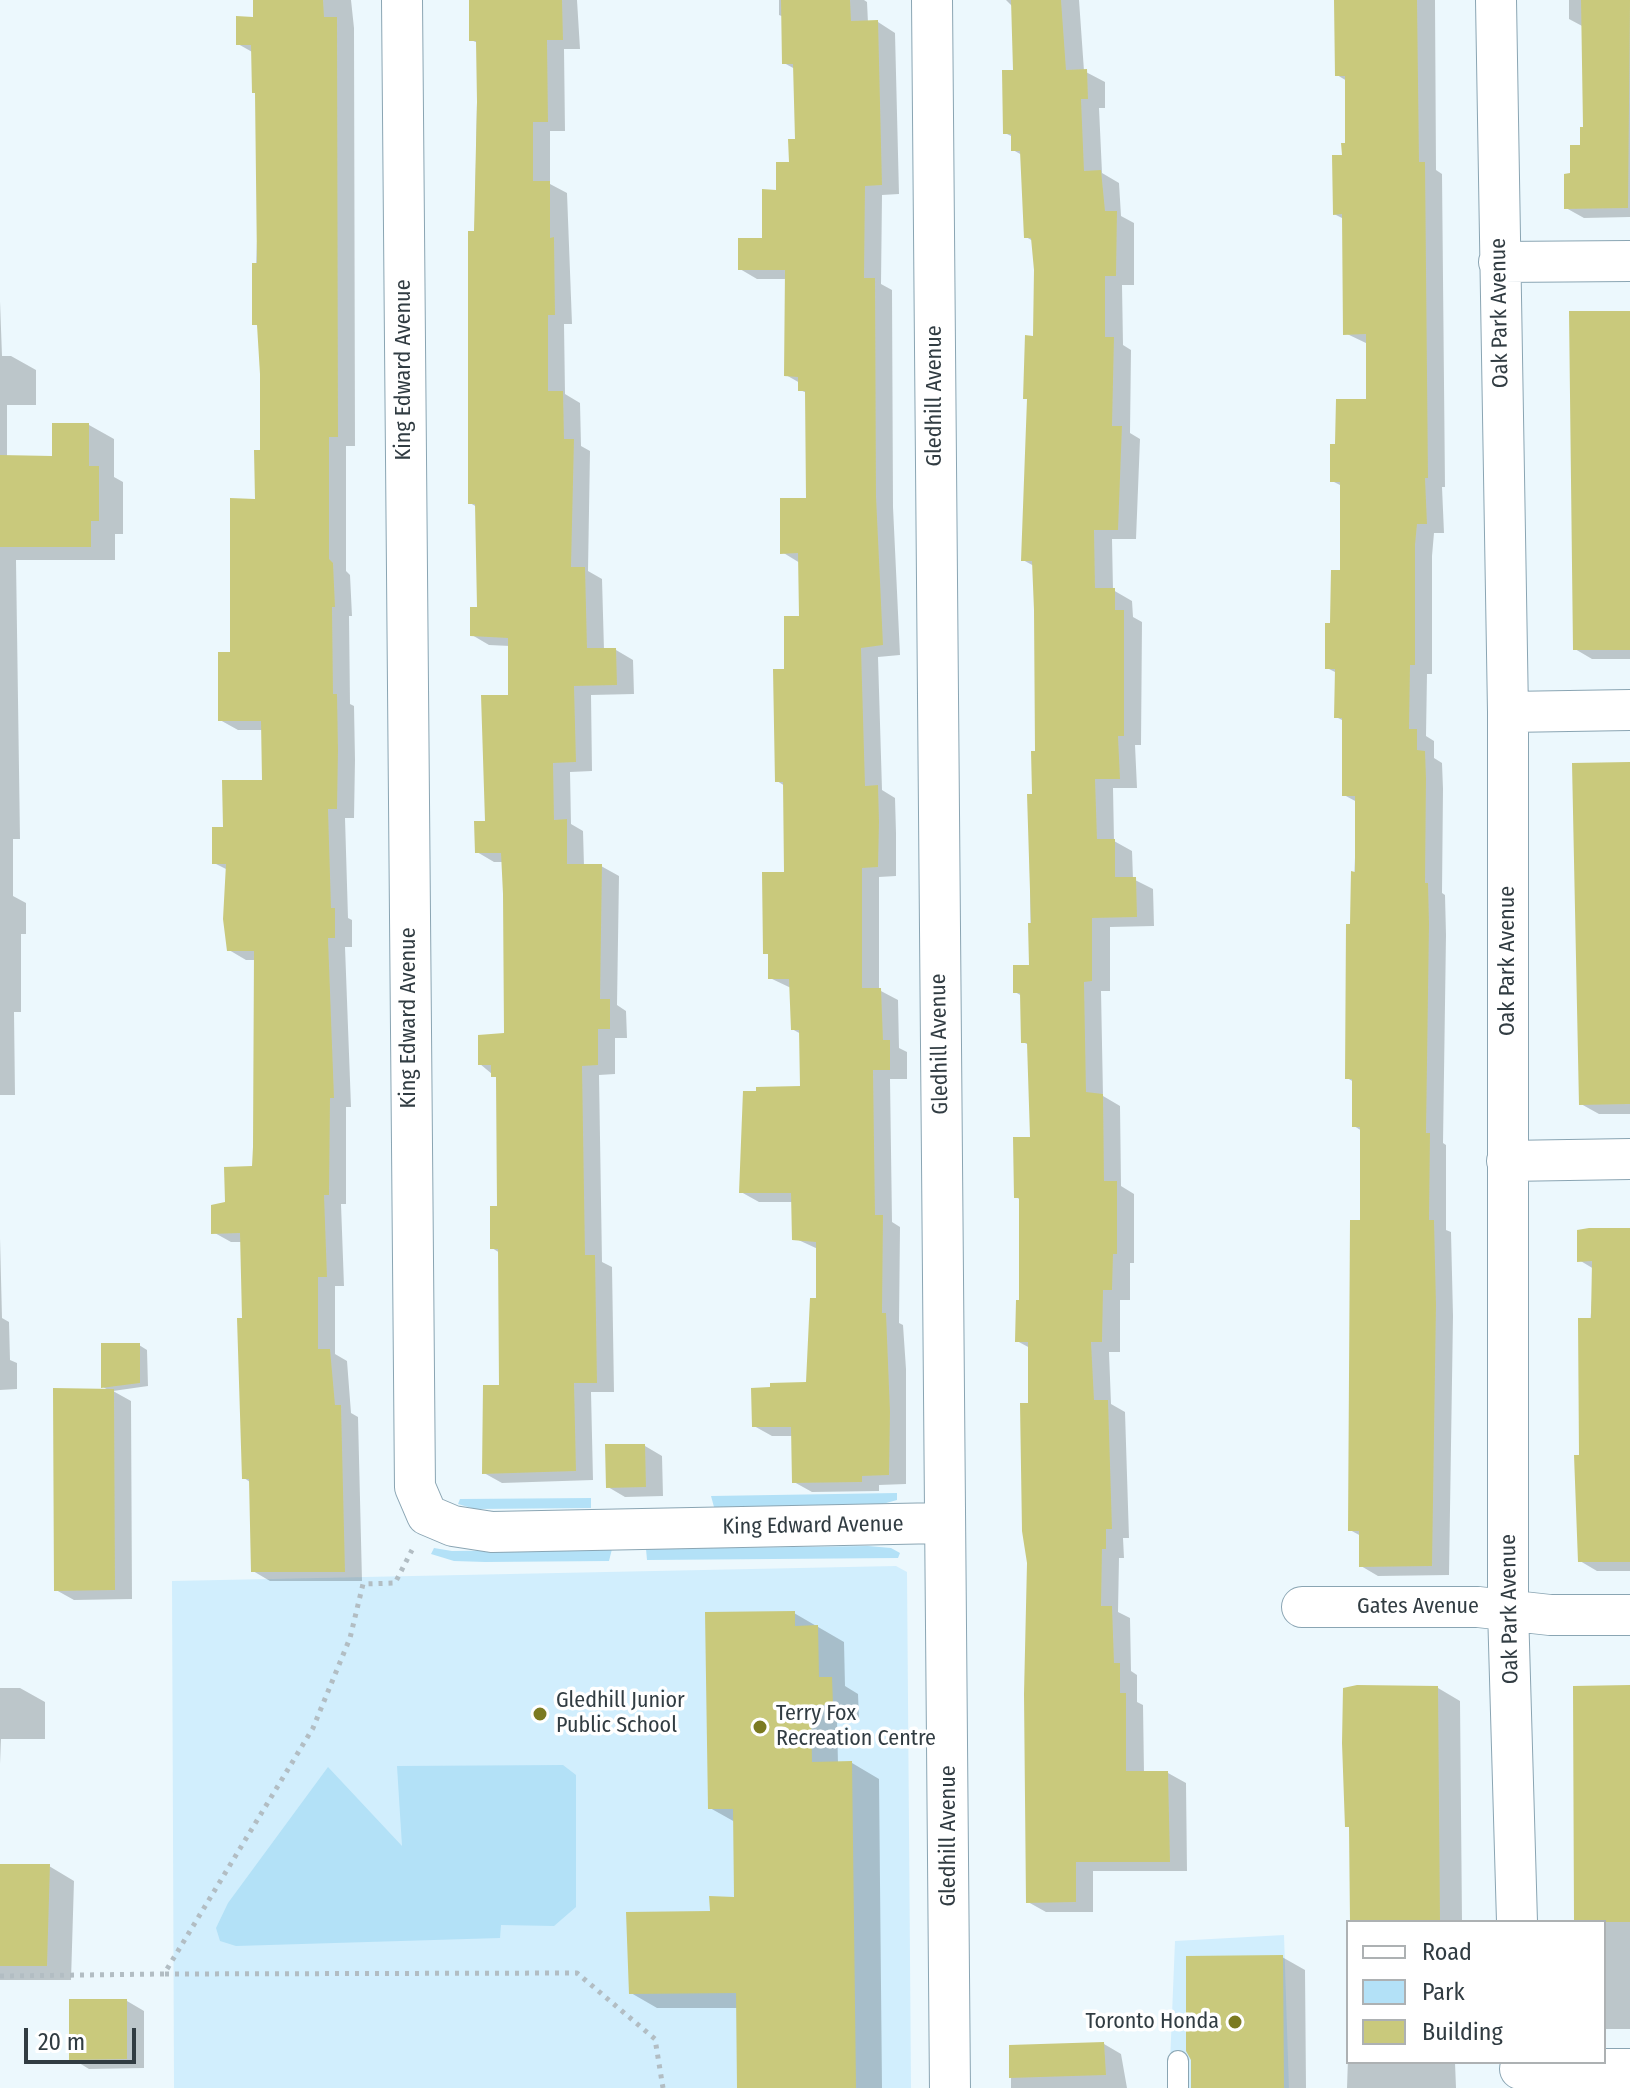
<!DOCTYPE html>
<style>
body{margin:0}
#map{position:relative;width:1630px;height:2088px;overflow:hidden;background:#ecf8fd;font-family:"Fira Sans Condensed",sans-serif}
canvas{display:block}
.legend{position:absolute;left:1346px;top:1920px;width:260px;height:144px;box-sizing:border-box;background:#fff;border:2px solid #adb1b3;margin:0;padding:10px 14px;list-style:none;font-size:24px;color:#313c42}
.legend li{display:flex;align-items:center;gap:16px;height:40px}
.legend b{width:40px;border:2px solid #adb1b3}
.scale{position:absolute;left:24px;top:2028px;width:112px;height:36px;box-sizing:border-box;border:4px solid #313c42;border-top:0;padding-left:10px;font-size:24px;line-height:28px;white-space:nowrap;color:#313c42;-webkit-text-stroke:6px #fff;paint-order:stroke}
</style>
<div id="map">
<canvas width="1630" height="2088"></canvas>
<ul class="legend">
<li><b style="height:10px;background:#fff"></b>Road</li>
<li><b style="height:22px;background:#b3e1f7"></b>Park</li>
<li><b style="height:22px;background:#c9c97c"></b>Building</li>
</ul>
<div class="scale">20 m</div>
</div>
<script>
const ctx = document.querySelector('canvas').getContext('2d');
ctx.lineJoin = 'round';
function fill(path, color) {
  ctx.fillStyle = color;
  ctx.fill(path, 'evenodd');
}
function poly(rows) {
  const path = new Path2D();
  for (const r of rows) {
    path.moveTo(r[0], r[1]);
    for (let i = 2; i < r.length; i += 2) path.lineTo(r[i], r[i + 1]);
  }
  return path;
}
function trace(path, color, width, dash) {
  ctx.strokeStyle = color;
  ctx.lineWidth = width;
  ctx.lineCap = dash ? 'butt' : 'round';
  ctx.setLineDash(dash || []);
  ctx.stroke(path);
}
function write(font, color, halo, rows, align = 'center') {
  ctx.font = font + ' "Fira Sans Condensed",sans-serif';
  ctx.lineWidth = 7;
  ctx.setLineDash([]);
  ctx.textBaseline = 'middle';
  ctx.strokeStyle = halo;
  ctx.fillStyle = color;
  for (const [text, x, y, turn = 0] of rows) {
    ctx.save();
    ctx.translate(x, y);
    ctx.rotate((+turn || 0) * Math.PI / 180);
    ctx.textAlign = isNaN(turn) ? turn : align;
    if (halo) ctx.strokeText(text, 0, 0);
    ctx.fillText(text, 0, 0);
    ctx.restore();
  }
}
fill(poly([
 [896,1566,907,1572,911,2088,174,2088,172,1581],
 [1284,1935,1289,2088,1169,2088,1175,1941]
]), '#d1eefd');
fill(poly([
 [897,1493,897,1500,879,1505,714,1507,711,1496],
 [591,1498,591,1508,475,1509,458,1504,460,1499],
 [868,1546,891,1548,900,1553,898,1558,647,1560,646,1549],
 [434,1548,452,1551,612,1549,609,1561,485,1562,454,1561,431,1554],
 [563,1765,576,1775,576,1907,554,1926,501,1925,500,1938,236,1946,220,1941,216,1928,228,1903,328,1767,402,1846,397,1766]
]), '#b3e1f7');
fill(poly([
 [255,0,351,0,354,28,355,446,346,446,346,571,350,575,352,616,349,616,350,704,354,706,355,760,354,818,345,818,348,918,352,920,352,947,345,947,351,1107,346,1107,346,1204,341,1204,344,1286,335,1286,335,1354,347,1361,351,1413,358,1417,362,1581,270,1581,253,1571,250,1482,244,1478,242,1242,231,1242,213,1232,227,1203,254,1168,256,960,246,960,229,950,228,870,214,863,225,829,264,782,264,730,238,730,220,720,257,501,262,452,259,326,254,324,259,185,254,53,238,44,255,19],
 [471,0,577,0,580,49,564,49,565,131,550,131,550,184,567,193,572,324,564,324,565,394,580,403,581,446,590,451,588,571,602,579,604,650,616,650,633,660,634,694,591,695,592,771,570,772,571,824,583,831,584,866,601,866,619,876,617,1005,626,1011,627,1038,615,1038,615,1074,599,1075,602,1262,612,1267,614,1392,591,1392,593,1480,502,1483,484,1473,501,1387,500,1253,492,1248,499,1208,498,1079,480,1064,506,1035,504,862,494,862,477,852,487,823,510,697,510,646,489,645,472,635,479,609,477,507,470,503,478,43,471,40],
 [779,0,864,0,867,2,868,23,878,22,895,33,899,194,882,195,881,284,892,290,893,507,900,655,878,657,882,790,895,798,896,833,896,876,879,877,879,990,898,1000,899,1048,907,1052,907,1079,890,1079,892,1222,900,1227,899,1323,903,1325,906,1369,906,1484,879,1485,879,1491,812,1492,794,1482,793,1436,772,1436,754,1426,808,1384,818,1300,818,1249,794,1238,793,1202,759,1202,741,1192,802,1088,801,1034,792,1029,791,988,770,978,770,955,765,953,786,874,785,786,777,781,786,671,801,618,800,563,782,552,808,500,807,393,800,390,800,383,786,375,787,279,757,279,740,269,764,240,797,141,795,69,784,63,784,17,779,15],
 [1006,0,1079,0,1084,71,1105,82,1105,108,1099,108,1102,173,1119,183,1121,216,1134,223,1134,285,1122,285,1123,345,1131,350,1130,433,1140,439,1136,539,1112,539,1113,590,1132,601,1133,617,1142,622,1141,745,1135,745,1137,788,1113,788,1114,841,1132,851,1133,879,1153,889,1154,926,1110,927,1110,991,1101,991,1103,1096,1120,1106,1121,1186,1134,1194,1134,1263,1130,1263,1130,1300,1120,1300,1120,1352,1109,1352,1111,1404,1125,1412,1129,1538,1123,1538,1124,1558,1119,1558,1118,1612,1130,1618,1131,1671,1137,1675,1137,1702,1143,1705,1144,1773,1168,1773,1186,1783,1187,1871,1093,1871,1093,1912,1046,1912,1028,1902,1030,1348,1017,1341,1021,1302,1021,1200,1016,1197,1032,1139,1029,1045,1023,1042,1022,996,1015,992,1031,967,1029,796,1034,796,1037,753,1034,566,1023,560,1029,400,1025,398,1035,338,1036,270,1033,241,1026,237,1022,155,1013,150,1013,137,1005,133,1015,72,1014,8],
 [1336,0,1435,0,1436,170,1442,174,1445,487,1442,487,1444,533,1434,533,1432,556,1432,674,1427,674,1426,736,1434,741,1434,758,1442,763,1443,789,1442,893,1445,895,1446,935,1443,1143,1446,1145,1446,1230,1451,1232,1453,1316,1449,1575,1378,1576,1361,1566,1361,1536,1350,1530,1362,1222,1362,1131,1354,1126,1354,1082,1347,1078,1357,802,1344,795,1344,721,1336,717,1337,673,1327,668,1342,572,1342,486,1332,481,1337,446,1368,401,1368,344,1345,333,1344,219,1334,214,1347,144,1347,81,1337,75],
 [1569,0,1630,0,1630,217,1584,218,1566,208,1585,129,1584,27,1569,19],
 [0,301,2,356,11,356,36,370,36,405,7,405,7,457,54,458,89,425,114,439,114,477,123,482,123,534,115,534,115,560,16,560,20,839,13,839,13,896,26,903,26,934,21,934,21,1012,14,1012,15,1095,0,1095],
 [1630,313,1630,659,1592,659,1575,649],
 [1630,765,1630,1114,1599,1114,1581,1104],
 [1630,1230,1630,1571,1597,1571,1580,1561,1581,1457,1594,1269,1579,1260],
 [0,1238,2,1318,9,1322,10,1360,17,1363,17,1389,0,1390],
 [139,1345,147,1350,148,1386,113,1391,131,1401,132,1599,74,1600,56,1590,110,1391,103,1387],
 [645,1446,662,1456,663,1496,625,1497,608,1487],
 [794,1613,844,1642,845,1686,858,1694,859,1719,837,1720,838,1764,852,1763,879,1779,882,2088,739,2088,738,2008,657,2008,631,1993,712,1913,736,1899,735,1822,710,1808],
 [1630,1687,1630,2029,1604,2029,1604,1922,1575,1922],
 [0,1688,20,1688,45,1702,45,1739,1,1739,0,1764],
 [1438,1688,1460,1701,1462,1922,1352,1922],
 [0,1866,49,1866,74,1881,71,1980,0,1980],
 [1347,1924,1348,1924,1348,1978,1347,1966],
 [1282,1957,1305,1970,1306,2088,1193,2088],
 [127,2001,144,2011,144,2068,89,2069,71,2058],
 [1104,2044,1121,2054,1127,2088,1011,2088,1011,2047],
 [1348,2058,1348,2062,1455,2062,1456,2088,1347,2088]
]), '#0003');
fill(poly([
 [253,0,323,0,324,17,337,17,338,437,329,437,329,559,333,563,335,607,332,607,333,694,337,694,338,750,337,809,328,809,331,908,335,908,335,938,328,938,334,1098,330,1098,329,1195,324,1195,327,1277,318,1277,318,1349,330,1349,335,1405,341,1405,345,1572,251,1572,249,1479,242,1479,237,1318,242,1318,240,1233,211,1234,211,1205,225,1202,224,1167,252,1166,253,1147,254,951,227,951,223,919,226,864,212,864,212,827,223,827,222,780,262,780,261,721,218,721,218,652,230,652,230,498,255,499,254,450,260,450,260,374,257,325,252,325,252,263,257,263,255,93,252,93,251,45,236,45,236,16,253,17],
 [469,0,562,0,563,40,547,40,548,122,533,122,533,181,550,181,550,238,554,237,555,315,548,315,548,391,563,391,564,439,574,439,571,567,585,567,587,648,616,648,617,685,574,686,576,762,553,763,554,820,567,819,567,864,602,864,600,999,610,999,610,1029,598,1029,598,1065,582,1066,585,1255,595,1255,597,1383,574,1383,576,1471,482,1474,483,1385,499,1385,498,1249,490,1249,490,1206,497,1206,496,1077,491,1077,491,1065,478,1065,478,1035,504,1033,503,894,501,853,475,853,474,821,485,821,481,695,508,695,508,638,470,636,470,607,477,607,475,504,468,504,468,231,474,231,477,102,476,41,469,41],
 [781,0,850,0,851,21,878,20,882,185,865,186,864,278,875,278,876,496,883,645,861,648,865,786,878,785,879,822,878,867,862,868,862,988,881,988,883,1040,890,1040,890,1070,873,1070,875,1215,883,1215,882,1313,886,1313,890,1412,889,1475,862,1476,862,1482,792,1483,791,1427,752,1427,751,1388,770,1387,770,1383,806,1382,810,1298,816,1298,816,1242,792,1240,791,1193,739,1193,743,1091,756,1091,756,1087,800,1086,799,1030,791,1030,789,979,768,979,768,954,763,954,762,872,784,872,783,782,775,782,773,669,784,669,784,616,799,616,798,553,780,554,780,498,806,498,805,391,798,391,798,377,784,376,785,270,738,270,738,238,762,238,762,189,776,190,776,162,789,162,788,139,795,139,793,64,782,64],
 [1011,0,1061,0,1066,70,1087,69,1088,99,1081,99,1084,171,1101,170,1105,211,1117,211,1116,276,1105,276,1105,337,1114,337,1112,426,1122,426,1118,530,1094,530,1095,588,1115,588,1115,610,1124,610,1124,736,1118,736,1120,779,1095,779,1097,839,1115,839,1115,877,1136,877,1137,917,1092,918,1092,981,1084,982,1086,1092,1103,1094,1104,1181,1117,1181,1117,1254,1113,1254,1112,1290,1103,1290,1102,1342,1091,1342,1094,1400,1108,1400,1112,1529,1106,1529,1106,1549,1102,1549,1101,1606,1112,1606,1114,1663,1120,1663,1120,1693,1126,1693,1126,1771,1168,1771,1170,1862,1076,1862,1076,1902,1026,1903,1024,1694,1027,1563,1022,1531,1020,1403,1028,1403,1028,1342,1015,1342,1016,1300,1019,1300,1019,1198,1014,1198,1013,1137,1030,1137,1027,1043,1021,1043,1020,993,1013,993,1013,965,1029,965,1028,923,1031,923,1027,794,1032,794,1031,751,1035,751,1034,610,1032,561,1021,561,1027,399,1023,399,1025,335,1033,336,1034,270,1031,238,1024,238,1020,151,1011,151,1011,134,1003,134,1002,70,1013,70],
 [1334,0,1417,0,1419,162,1425,162,1428,478,1425,478,1427,524,1417,524,1415,545,1415,665,1410,665,1409,729,1417,729,1417,750,1425,751,1426,778,1425,883,1428,883,1429,924,1426,1133,1430,1133,1429,1220,1434,1220,1436,1305,1432,1566,1359,1567,1359,1531,1348,1531,1350,1220,1360,1220,1360,1127,1352,1127,1352,1079,1345,1079,1346,924,1350,924,1351,871,1355,872,1355,796,1342,796,1342,718,1334,718,1335,669,1325,669,1325,623,1330,623,1331,570,1340,570,1340,482,1330,482,1330,444,1335,444,1336,399,1366,399,1366,334,1343,335,1342,214,1333,215,1332,155,1342,155,1341,143,1345,143,1345,76,1335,76],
 [1581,0,1630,0,1628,208,1564,209,1564,174,1570,173,1570,145,1580,145,1580,127,1583,127],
 [1569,311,1630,311,1630,650,1573,650],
 [52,423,89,423,89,466,99,466,99,521,91,521,91,547,0,547,0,455,52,456],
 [1630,762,1630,1104,1579,1105,1572,763],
 [1589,1228,1630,1228,1630,1562,1578,1562,1574,1455,1579,1455,1578,1318,1591,1318,1592,1261,1577,1262,1577,1230],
 [101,1343,140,1343,140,1383,101,1388],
 [53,1388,114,1389,115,1590,54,1591],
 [605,1444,645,1444,646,1487,606,1488],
 [795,1611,795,1626,818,1625,819,1677,832,1677,833,1705,811,1705,812,1762,852,1761,856,2088,737,2088,736,1993,629,1994,626,1912,710,1911,709,1896,734,1897,733,1809,708,1809,705,1612],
 [1357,1685,1438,1686,1440,1922,1350,1922,1349,1827,1345,1827,1342,1743,1343,1688],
 [1630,1685,1630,1922,1574,1922,1573,1686],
 [0,1864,50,1864,47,1966,0,1966],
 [1283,1955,1284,2088,1191,2088,1191,2060,1186,2051,1186,1956],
 [69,1999,127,1999,127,2059,69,2060],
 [1104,2042,1106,2075,1009,2078,1009,2045]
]), '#c9c97c');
const service = poly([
 [1178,2061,1178,2088]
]);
const minor = poly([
 [402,0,415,1487,427,1515,453,1526,492,1532,943,1523],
 [932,0,950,2088],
 [1496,0,1508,712,1508,1609,1517,1922],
 [1499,262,1630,261],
 [1508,712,1630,710],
 [1507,1161,1630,1159],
 [1302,1607,1478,1607,1550,1615,1630,1615],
 [1520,2069,1630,2069]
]);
trace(service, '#8aa5b3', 22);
trace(minor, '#8aa5b3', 42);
trace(poly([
 [165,1974,577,1973,655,2039,663,2088],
 [0,1976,164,1974,313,1728,350,1638,363,1584,395,1583,412,1550]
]), '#b2bdc3', 5, [4, 6]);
trace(service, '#fff', 20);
trace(minor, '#fff', 40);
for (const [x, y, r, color] of [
 [540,1714,8,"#7b7a21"],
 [760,1727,8,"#7b7a21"],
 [1235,2022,8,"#7b7a21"]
]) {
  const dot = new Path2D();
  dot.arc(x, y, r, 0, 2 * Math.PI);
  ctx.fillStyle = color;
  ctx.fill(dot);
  trace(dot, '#fff', 3);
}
write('22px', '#313c42', '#fff', [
 ["Oak Park Avenue",1500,313,-91],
 ["King Edward Avenue",404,370,-90],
 ["Gledhill Avenue",935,396,-90],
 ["Oak Park Avenue",1508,961,-90],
 ["King Edward Avenue",409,1018,-90],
 ["Gledhill Avenue",940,1044,-91],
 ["King Edward Avenue",813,1526,-1],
 ["Gates Avenue",1418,1607],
 ["Oak Park Avenue",1510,1609,-91],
 ["Gledhill Avenue",949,1836,-90]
]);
write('22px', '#313c42', '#fff', [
 ["Gledhill Junior",556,1701],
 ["Public School",556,1726],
 ["Terry Fox",776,1714],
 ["Recreation Centre",776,1739],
 ["Toronto Honda",1219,2022,"right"]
], 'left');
</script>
